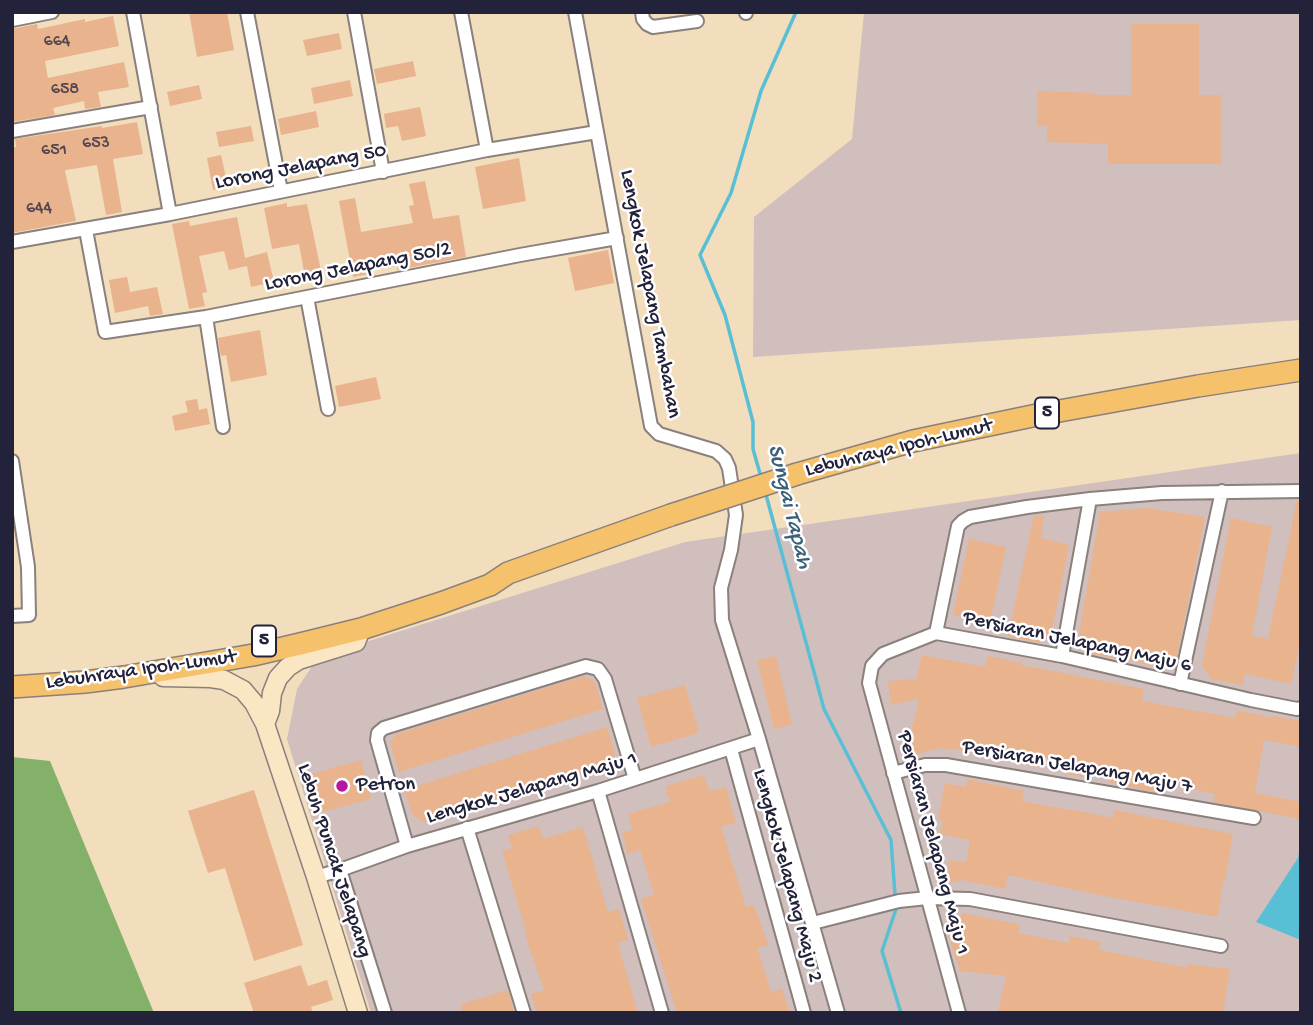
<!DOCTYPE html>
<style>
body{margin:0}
#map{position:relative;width:1313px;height:1025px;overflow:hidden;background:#f2ddbd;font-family:"Gochi Hand",sans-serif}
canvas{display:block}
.frame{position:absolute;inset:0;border:14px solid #22223b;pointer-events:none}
</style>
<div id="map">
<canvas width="1313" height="1025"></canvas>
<div class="frame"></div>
</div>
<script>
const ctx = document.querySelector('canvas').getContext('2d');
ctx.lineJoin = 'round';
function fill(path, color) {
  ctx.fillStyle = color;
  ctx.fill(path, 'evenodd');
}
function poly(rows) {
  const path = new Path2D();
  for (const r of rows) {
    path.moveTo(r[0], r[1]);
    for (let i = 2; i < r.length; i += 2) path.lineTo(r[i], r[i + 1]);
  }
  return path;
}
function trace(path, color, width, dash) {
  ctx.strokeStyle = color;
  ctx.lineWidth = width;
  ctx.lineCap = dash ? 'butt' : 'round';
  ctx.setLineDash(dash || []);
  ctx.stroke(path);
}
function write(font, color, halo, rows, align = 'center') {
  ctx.font = font + ' "Gochi Hand",sans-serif';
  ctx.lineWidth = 5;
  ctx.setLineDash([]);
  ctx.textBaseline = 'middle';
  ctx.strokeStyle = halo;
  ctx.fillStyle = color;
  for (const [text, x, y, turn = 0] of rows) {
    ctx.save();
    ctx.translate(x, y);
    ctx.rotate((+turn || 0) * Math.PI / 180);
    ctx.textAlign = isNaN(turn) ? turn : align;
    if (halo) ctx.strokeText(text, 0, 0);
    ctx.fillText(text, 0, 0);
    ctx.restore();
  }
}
fill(poly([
 [864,12,1301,12,1301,320,753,357,754,217,852,139],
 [1301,453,1301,1013,371,1013,287,739,297,689,318,657,685,542]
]), '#d1bfbd');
fill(poly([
 [12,757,50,761,154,1013,12,1013]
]), '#84b169');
fill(poly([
 [1301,842,1301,940,1256,922,1298,858]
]), '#58bfd5');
trace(poly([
 [761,477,753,449,753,422,725,315,700,255,731,193,761,91,796,12],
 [765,491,824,709,891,840,896,909,882,951,901,1013]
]), '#58bfd5', 3.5);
fill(poly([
 [189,12,227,12,234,50,197,57],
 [113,16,119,46,45,61,48,78,124,62,129,87,98,92,101,107,85,109,84,101,53,108,55,115,12,122,12,29,37,24,38,29,85,19,85,22],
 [1131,24,1199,24,1199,95,1221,95,1221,164,1108,164,1108,144,1047,142,1047,126,1037,126,1037,91,1096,93,1096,95,1131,95],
 [339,33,342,49,307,56,303,40],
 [413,61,416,76,377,84,374,69],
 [350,80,353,96,314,104,311,88],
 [199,85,202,99,170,106,167,92],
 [420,107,426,136,402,141,398,126,386,128,384,114],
 [316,111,319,127,281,135,278,119],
 [137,122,143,154,113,159,122,212,106,215,97,165,66,170,65,171,76,221,12,233,12,148,16,147,15,139,102,126,102,128],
 [251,126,254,141,219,147,216,132],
 [221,155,228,187,213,190,207,158],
 [519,158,526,201,483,209,475,167],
 [425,181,433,219,459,215,466,257,397,270,397,266,369,271,370,274,353,277,339,201,355,198,361,232,413,223,409,206,414,205,409,184],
 [287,203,287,207,307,204,323,280,306,283,299,244,272,249,264,208],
 [237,217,245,258,267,252,274,282,251,287,247,266,229,270,224,251,199,256,207,292,202,293,205,306,189,309,172,224,189,221,190,226],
 [608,250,614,283,575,291,568,258],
 [127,277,130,292,157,287,163,314,150,316,148,306,115,313,109,280],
 [260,330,267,375,231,382,226,355,221,356,218,338],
 [376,377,381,399,339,407,335,386],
 [197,399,199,410,207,408,210,424,175,431,172,416,188,412,185,401],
 [1297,500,1301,501,1301,639,1291,684,1245,674,1243,685,1211,679,1202,665,1231,518,1272,527,1252,636,1268,639],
 [1147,508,1205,517,1176,662,1164,669,1132,661,1086,653,1078,640,1100,512],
 [1034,515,1044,516,1041,538,1069,545,1051,635,1039,643,1008,636],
 [969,539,1006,547,990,623,953,615],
 [922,655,985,667,988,656,1022,663,1022,665,1144,689,1142,701,1235,718,1237,710,1272,718,1273,716,1301,721,1301,747,1264,740,1255,793,1301,802,1300,819,1213,802,1215,794,1168,784,1165,794,1108,782,1110,773,1091,768,1089,778,1066,774,1068,763,1044,758,1042,768,1024,764,1026,754,1004,749,1002,760,964,751,941,748,917,754,907,749,919,699,891,705,888,681,916,679],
 [776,656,792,725,774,729,757,660],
 [584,676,595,682,603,709,399,772,390,743,396,734],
 [685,685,699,733,651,747,637,698],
 [607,727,615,754,611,766,523,792,523,791,425,822,413,816,404,790],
 [361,760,371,799,323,812,312,774],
 [704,775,709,791,726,787,736,823,721,827,746,907,754,905,768,945,757,948,771,992,782,989,790,1013,677,1013,641,899,654,895,640,850,627,854,622,833,632,830,628,814,670,802,665,786],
 [967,779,1024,791,1022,801,1074,811,1074,810,1113,818,1115,810,1233,834,1225,881,1223,881,1218,917,1099,895,1008,875,1005,889,962,880,951,883,945,880,950,860,966,862,970,840,940,834,943,820,938,819,945,783,966,787],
 [254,790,303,945,254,961,225,868,208,873,188,811],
 [539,826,543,839,583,827,608,912,619,909,628,940,618,943,638,1013,537,1013,531,994,544,990,525,935,527,934,502,851,512,848,508,835],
 [963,913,1020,925,1018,933,1069,943,1070,936,1101,942,1099,950,1188,968,1188,964,1230,969,1223,1013,998,1013,1006,976,960,971,948,935],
 [301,965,308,986,327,980,333,1000,311,1007,313,1013,254,1013,244,983],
 [508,990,514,1013,463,1013,461,1004]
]), '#e8b38d');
const street = poly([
 [133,12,170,214],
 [247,12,281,191],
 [354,12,383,172],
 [461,12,487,150],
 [575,12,651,426,659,434,716,451,725,459,729,468,736,515,731,550,721,588,722,620,759,739,838,1013],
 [642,12,643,19,647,24,653,27,697,21],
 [746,13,746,12],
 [12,20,52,12],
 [12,131,151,107],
 [86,230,105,332,206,317,520,255,617,238],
 [12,242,170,214,487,150,597,132],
 [307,297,328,409],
 [206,317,223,427],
 [12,461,28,567,29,615,12,616],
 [936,633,958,526,963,521,970,517,1027,507,1090,499,1162,493,1301,491],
 [1062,656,1090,499],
 [1180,684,1222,491],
 [731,749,804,1013],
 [893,773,925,765,946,765,1254,818],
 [598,791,662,1013],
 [467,828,524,1013],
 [407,846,377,740,378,733,384,728,586,666,598,669,605,679,635,779],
 [340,870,385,1013],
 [316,877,340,870,407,846,598,791,759,739],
 [813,923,899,901,927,898,970,899,1221,946],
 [959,1013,869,683,872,666,883,654,936,633,1062,656,1251,700,1297,709,1301,708]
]);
const secondary = poly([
 [163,677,211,678,224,680,243,690,254,703,265,724,316,877,358,1013],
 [265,724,270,711,272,693,278,678,288,667,299,660,356,642,361,629]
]);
const highway = poly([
 [797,474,913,441,1037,415,1198,386,1301,370],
 [12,687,85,682,124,677,253,655,300,644,361,629,441,603,490,585,508,573,671,515]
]);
trace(street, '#8a807c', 16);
trace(secondary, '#8a807c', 21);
trace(highway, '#8a807c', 24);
trace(street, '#fff', 12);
trace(secondary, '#fbe6c4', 18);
trace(highway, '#f5c16b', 21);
const highwayBridge = poly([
 [671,515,797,474]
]);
trace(highwayBridge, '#8a807c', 24, []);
trace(highwayBridge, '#f5c16b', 21);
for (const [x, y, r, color] of [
 [342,786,7,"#b5179e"]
]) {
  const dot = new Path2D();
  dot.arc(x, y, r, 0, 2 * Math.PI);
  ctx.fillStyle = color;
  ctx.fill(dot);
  trace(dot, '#fff', 2.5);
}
write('18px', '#544650', null, [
 ["664",57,42],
 ["658",65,90],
 ["653",96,144],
 ["651",54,151],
 ["644",39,209]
]);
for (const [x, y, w] of [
 [1047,413,24],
 [264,641,24]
]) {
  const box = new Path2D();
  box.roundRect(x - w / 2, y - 15.5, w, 31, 5);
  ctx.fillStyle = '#fff';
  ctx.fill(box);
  trace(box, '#22223b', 2);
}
write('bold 19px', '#22223b', null, [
 ["5",1047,413],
 ["5",264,641]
]);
write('21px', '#22223b', '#fff', [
 ["Lorong Jelapang 50",301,168,-11],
 ["Lorong Jelapang 50/2",358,268,-11],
 ["Lengkok Jelapang Tambahan",649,294,79],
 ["Lebuhraya Ipoh-Lumut",899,449,-14],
 ["Persiaran Jelapang Maju 6",1077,643,12],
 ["Lebuhraya Ipoh-Lumut",141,671,-8],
 ["Persiaran Jelapang Maju 7",1077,768,10],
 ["Lengkok Jelapang Maju 1",532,789,-16],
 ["Persiaran Jelapang Maju 1",932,843,75],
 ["Lebuh Puncak Jelapang",333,861,72],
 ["Lengkok Jelapang Maju 2",786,876,75]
]);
write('21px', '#22223b', '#fff', [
 ["Petron",356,786]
], 'left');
write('italic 23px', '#386179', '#fff', [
 ["Sungai Tapah",788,507,76]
]);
</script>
